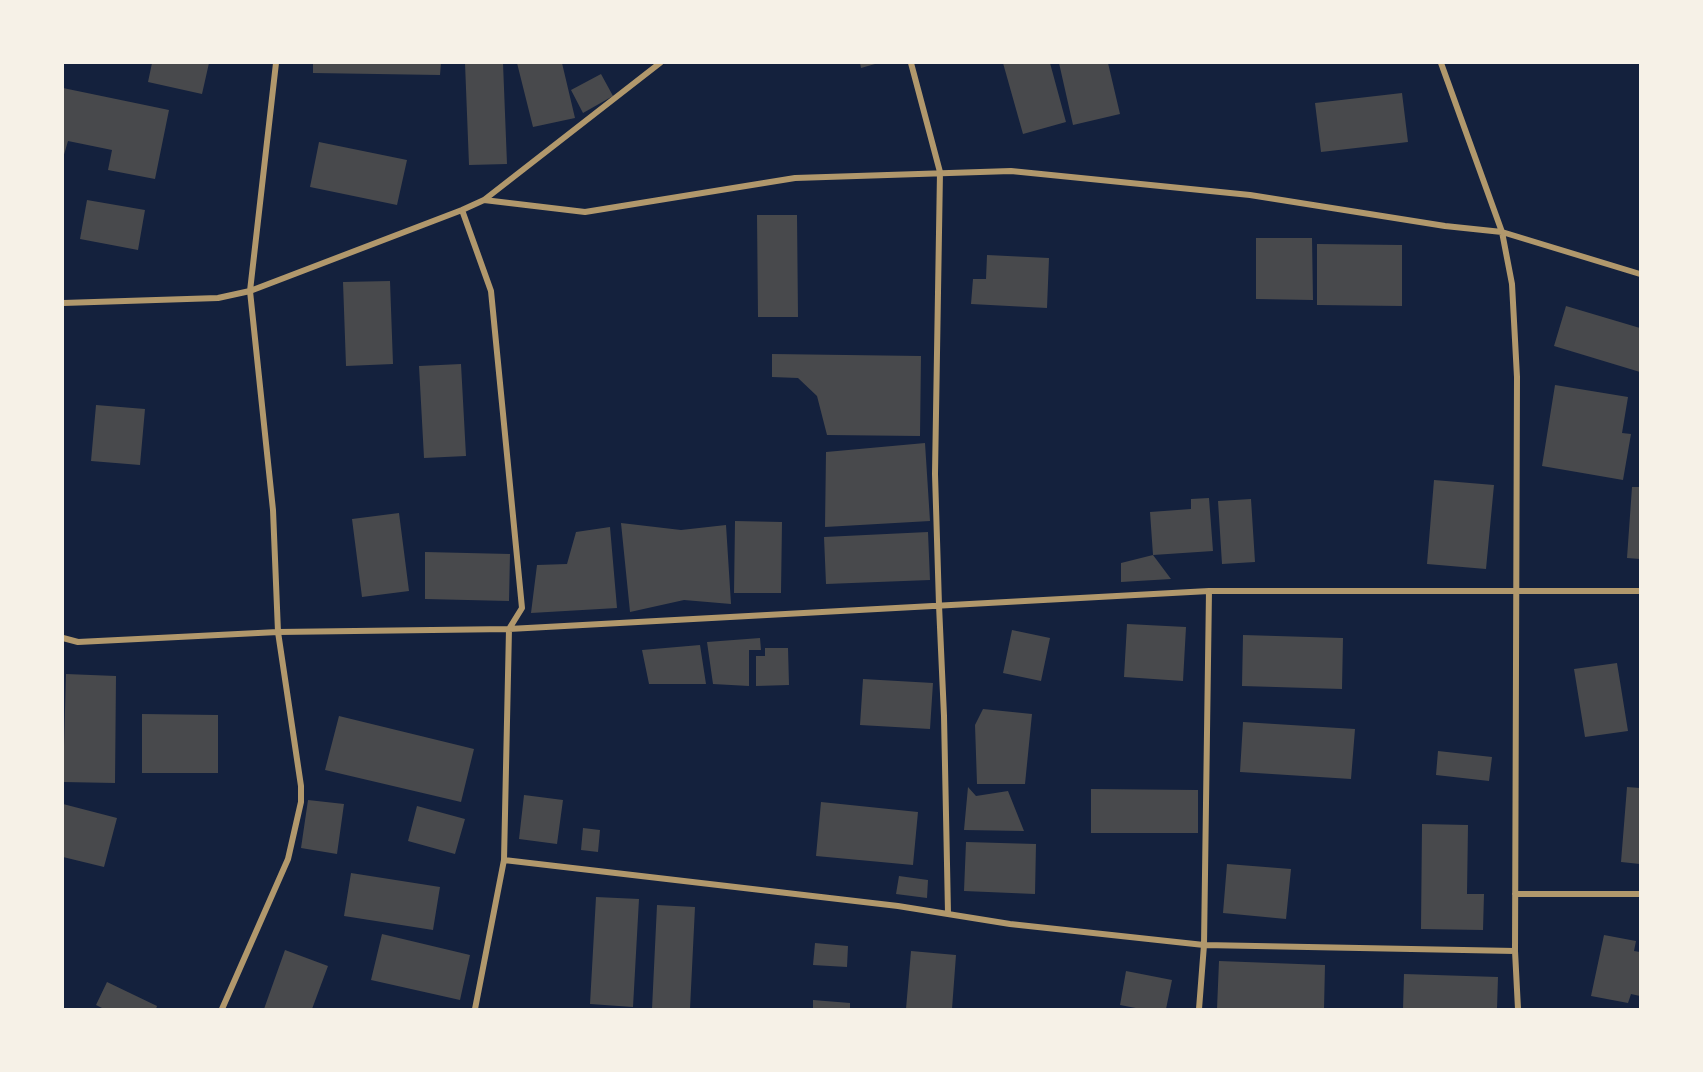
<!DOCTYPE html>
<style>
body{margin:0}
#map{position:relative;width:1703px;height:1072px;overflow:hidden;background:#14213d;font-family:"Alegreya Sans",sans-serif}
canvas{display:block}
.frame{position:absolute;inset:0;border:64px solid #f6f1e7;pointer-events:none}
</style>
<div id="map">
<canvas width="1703" height="1072"></canvas>
<div class="frame"></div>
</div>
<script>
const ctx = document.querySelector('canvas').getContext('2d');
ctx.lineJoin = 'round';
function fill(path, color) {
  ctx.fillStyle = color;
  ctx.fill(path, 'evenodd');
}
function poly(rows) {
  const path = new Path2D();
  for (const r of rows) {
    path.moveTo(r[0], r[1]);
    for (let i = 2; i < r.length; i += 2) path.lineTo(r[i], r[i + 1]);
  }
  return path;
}
function trace(path, color, width, dash) {
  ctx.strokeStyle = color;
  ctx.lineWidth = width;
  ctx.lineCap = dash ? 'butt' : 'round';
  ctx.setLineDash(dash || []);
  ctx.stroke(path);
}
fill(poly([
 [152,63,209,63,202,94,148,82],
 [313,63,441,63,440,75,313,73],
 [465,63,503,63,507,164,469,165],
 [517,63,562,63,575,118,533,127],
 [860,63,875,63,875,64,861,68],
 [1003,63,1050,63,1066,122,1023,134],
 [1059,63,1108,63,1120,114,1073,125],
 [601,74,613,96,583,113,571,90],
 [63,88,169,110,155,179,108,170,112,150,68,141,63,158],
 [1402,93,1408,142,1321,152,1315,103],
 [319,142,407,160,397,205,310,187],
 [87,200,145,210,138,250,80,239],
 [757,215,797,215,798,317,758,317],
 [1256,238,1312,238,1313,300,1256,299],
 [1317,244,1402,245,1402,306,1317,305],
 [987,255,1049,258,1047,308,971,304,973,279,986,279],
 [390,281,393,364,346,366,343,282],
 [1566,306,1640,328,1640,372,1554,346],
 [772,354,921,356,920,436,827,435,817,396,798,378,772,377],
 [461,364,466,456,424,458,419,366],
 [1555,385,1628,397,1622,433,1631,434,1623,480,1542,466],
 [96,405,145,409,140,465,91,461],
 [925,443,930,521,825,527,826,452],
 [1434,480,1494,485,1486,569,1427,564],
 [1632,487,1640,487,1640,559,1627,558],
 [1209,498,1213,551,1153,555,1150,512,1191,509,1191,499],
 [1251,499,1255,562,1222,564,1218,501],
 [399,513,409,591,362,597,352,519],
 [735,521,782,522,781,593,734,593],
 [621,523,681,530,726,525,731,604,684,600,630,612],
 [610,527,617,608,531,613,537,565,567,564,576,532],
 [928,532,930,580,826,584,824,537],
 [425,552,510,554,509,601,425,599],
 [1153,555,1171,579,1121,582,1121,563],
 [1127,624,1186,627,1183,681,1124,677],
 [1012,630,1050,638,1041,681,1003,673],
 [1243,635,1343,638,1342,689,1242,686],
 [760,638,761,650,749,650,749,686,713,684,707,642],
 [700,645,706,684,649,684,642,650],
 [765,648,788,648,789,685,756,686,756,656,765,656],
 [1617,663,1628,731,1585,737,1574,669],
 [66,674,116,676,115,783,63,782],
 [863,679,933,683,930,729,860,725],
 [983,709,1032,714,1025,784,977,784,975,725],
 [142,714,218,715,218,773,142,773],
 [339,716,474,749,461,802,325,770],
 [1243,722,1355,729,1351,779,1240,772],
 [1438,751,1492,757,1489,781,1436,775],
 [968,787,976,796,1008,791,1024,831,964,830],
 [1627,787,1640,788,1640,864,1621,862],
 [1091,789,1198,790,1198,833,1091,833],
 [524,795,563,800,557,844,519,839],
 [308,800,344,804,337,854,301,848],
 [821,802,918,812,913,865,816,856],
 [63,804,117,818,104,867,63,857],
 [417,806,465,819,455,854,408,841],
 [1422,824,1468,825,1467,894,1484,894,1483,930,1421,929],
 [583,828,600,830,598,852,581,850],
 [966,842,1036,844,1035,894,964,891],
 [1227,864,1291,869,1286,919,1223,913],
 [351,873,440,887,433,930,344,916],
 [899,876,928,880,927,898,896,894],
 [596,897,639,899,633,1007,590,1004],
 [657,905,695,907,690,1009,652,1009],
 [382,934,470,955,460,1000,371,980],
 [1604,935,1636,941,1634,951,1640,952,1640,996,1631,994,1628,1003,1591,996],
 [815,943,848,946,847,967,813,965],
 [285,950,328,966,312,1009,264,1009],
 [911,951,956,955,952,1009,906,1009],
 [1219,961,1325,965,1324,1009,1217,1009],
 [1126,971,1172,980,1166,1009,1141,1009,1120,1005],
 [1404,974,1498,977,1497,1009,1403,1009],
 [107,982,157,1006,156,1009,104,1009,96,1005],
 [813,1000,850,1003,850,1009,813,1009]
]), '#48494c');
trace(poly([
 [911,63,940,172,935,474,939,605,944,716,948,913],
 [1441,63,1502,232,1512,284,1517,377,1515,951,1518,1009],
 [484,200,585,212,795,178,1011,171,1250,195,1445,226,1502,232,1640,274],
 [462,210,491,291,522,608,509,629,504,860,475,1009],
 [63,303,218,298,250,291,462,210,484,200,660,63],
 [63,638,78,642,278,632,509,629,1209,591,1640,591],
 [504,860,898,906,1010,924,1204,945,1515,951],
 [1515,894,1640,894],
 [222,1009,288,859,301,802,301,786,278,632,273,510,250,291,276,63],
 [1199,1009,1204,945,1209,591]
]), '#b1986c', 6);
</script>
